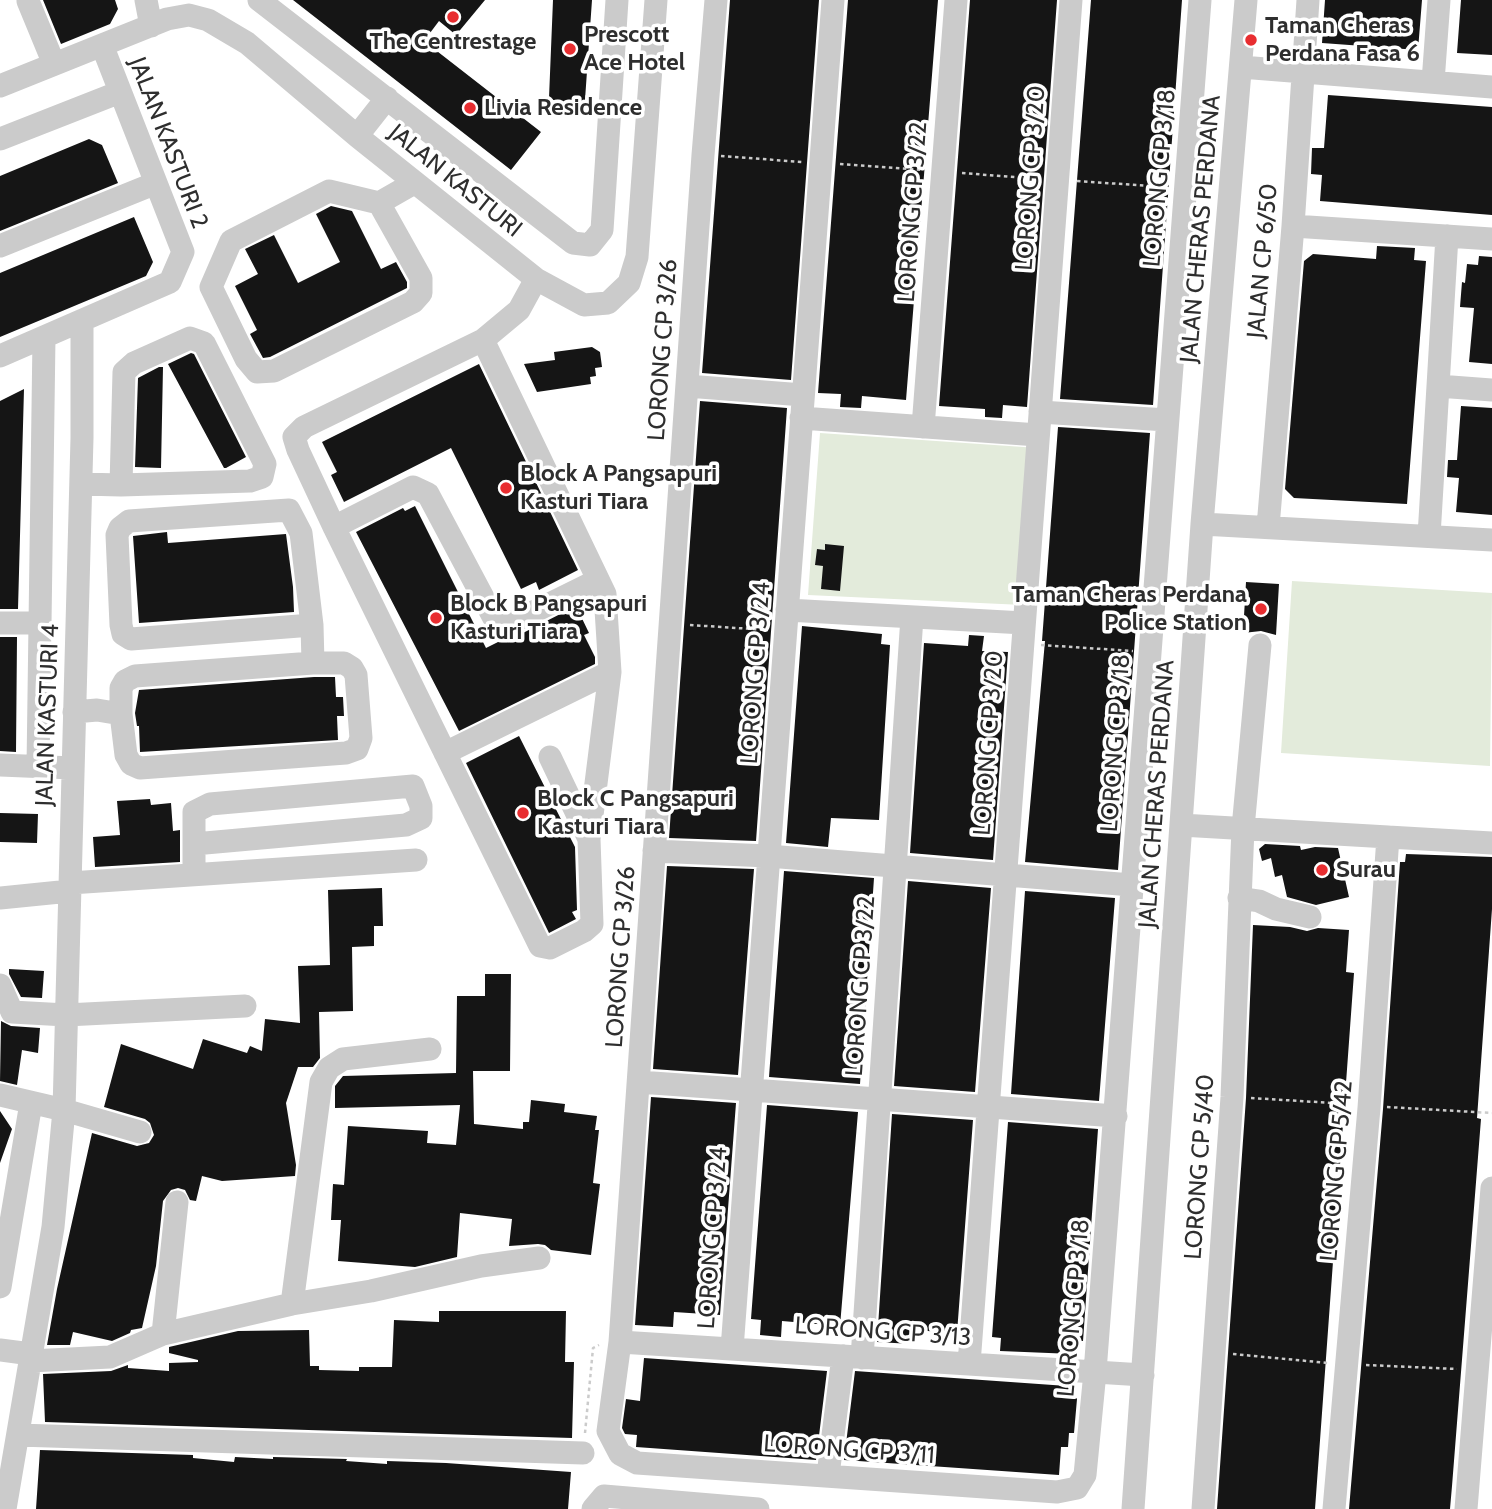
<!DOCTYPE html>
<style>
body{margin:0}
canvas{display:block;background:#fff}
</style>
<canvas width="1492" height="1509"></canvas>
<script>
const ctx = document.querySelector('canvas').getContext('2d');
ctx.lineJoin = 'round';
function fill(path, color) {
  ctx.fillStyle = color;
  ctx.fill(path, 'evenodd');
}
function poly(rows) {
  const path = new Path2D();
  for (const r of rows) {
    path.moveTo(r[0], r[1]);
    for (let i = 2; i < r.length; i += 2) path.lineTo(r[i], r[i + 1]);
  }
  return path;
}
function trace(path, color, width, dash) {
  ctx.strokeStyle = color;
  ctx.lineWidth = width;
  ctx.lineCap = dash ? 'butt' : 'round';
  ctx.setLineDash(dash || []);
  ctx.stroke(path);
}
function write(font, color, halo, rows, align = 'center') {
  ctx.font = font + ' Cabin,sans-serif';
  ctx.lineWidth = 7;
  ctx.setLineDash([]);
  ctx.textBaseline = 'middle';
  ctx.strokeStyle = halo;
  ctx.fillStyle = color;
  for (const [text, x, y, turn = 0] of rows) {
    ctx.save();
    ctx.translate(x, y);
    ctx.rotate((+turn || 0) * Math.PI / 180);
    ctx.textAlign = isNaN(turn) ? turn : align;
    if (halo) ctx.strokeText(text, 0, 0);
    ctx.fillText(text, 0, 0);
    ctx.restore();
  }
}
fill(poly([
 [820,433,1038,448,1023,605,808,595],
 [1292,581,1492,593,1490,766,1281,753]
]), '#e3ebdb');
fill(poly([
 [43,0,115,0,118,9,110,24,61,44],
 [293,0,485,0,456,35,439,21,424,41,541,132,511,170],
 [553,0,592,0,584,114,549,98],
 [730,0,819,0,791,380,702,373],
 [848,0,938,0,906,400,862,396,861,408,840,407,841,394,818,393],
 [970,0,1057,0,1027,407,1003,405,1002,418,985,417,985,409,939,406],
 [1091,0,1182,0,1153,405,1060,399],
 [1325,0,1422,0,1418,50,1322,43],
 [1461,0,1492,0,1492,55,1457,53],
 [1328,95,1492,107,1492,215,1320,201,1322,175,1311,174,1312,148,1324,148],
 [89,139,102,145,118,183,0,231,0,176],
 [331,206,352,211,381,269,396,262,407,282,407,288,270,357,263,358,250,334,257,330,235,286,258,274,245,249,274,235,298,283,340,262,316,214],
 [134,217,153,262,146,276,0,337,0,273],
 [1377,246,1415,248,1414,260,1426,261,1407,504,1294,498,1285,489,1304,261,1313,254,1376,259],
 [1479,256,1492,257,1492,364,1469,362,1474,308,1460,307,1462,282,1465,283,1467,264,1478,265],
 [592,347,600,352,602,367,595,368,596,376,590,377,591,384,537,392,524,364,555,360,554,352],
 [191,353,194,354,246,457,226,468,224,468,168,364],
 [479,364,578,570,539,590,536,582,521,589,451,448,344,502,331,475,337,472,322,442],
 [159,367,163,367,161,468,135,467,138,378],
 [24,389,18,609,0,609,0,401],
 [700,401,787,408,756,841,669,838],
 [1461,406,1492,408,1492,515,1456,512,1459,478,1447,477,1448,460,1457,460],
 [1058,427,1150,433,1118,870,1025,862,1045,641,1042,641],
 [415,506,486,648,510,636,519,635,576,606,589,633,584,635,595,657,595,664,459,731,356,532,403,508,405,511],
 [167,532,168,543,286,534,293,587,294,612,139,623,133,536],
 [825,544,844,546,840,591,821,589,823,566,815,565,817,549,825,550],
 [1246,582,1279,584,1276,635,1261,631,1243,633],
 [802,626,882,634,881,644,890,645,879,820,831,818,828,847,786,843],
 [969,635,984,636,982,651,1008,652,993,860,910,853,924,643,968,646],
 [0,637,17,637,16,752,0,751],
 [314,677,335,677,336,697,343,697,344,716,337,716,338,740,140,752,139,726,137,726,135,713,139,690],
 [519,736,575,847,577,910,572,912,576,919,549,933,466,763],
 [150,799,151,805,171,803,173,831,180,830,180,862,95,867,93,837,120,835,117,801],
 [0,813,38,814,37,843,0,842],
 [1265,844,1300,846,1301,850,1315,847,1338,848,1349,897,1316,905,1287,897,1282,875,1275,877,1271,858,1262,861,1259,849],
 [1406,854,1492,857,1492,909,1477,1118,1481,1119,1452,1486,1450,1509,1349,1509,1383,1109,1400,862,1405,862],
 [667,866,754,869,738,1075,653,1069],
 [784,871,874,878,860,1084,769,1077],
 [908,881,991,888,975,1092,894,1086],
 [382,888,383,926,374,926,374,946,352,947,353,1011,319,1012,320,1058,313,1067,298,1067,286,1103,296,1165,295,1176,222,1181,202,1176,196,1201,190,1200,185,1190,178,1188,171,1190,163,1201,156,1266,142,1328,131,1330,130,1333,112,1341,73,1332,70,1345,47,1345,57,1289,92,1133,137,1146,149,1143,154,1135,150,1123,145,1119,104,1107,121,1044,193,1069,203,1039,247,1053,250,1046,262,1051,265,1019,300,1023,298,966,330,965,328,890],
 [1025,891,1115,898,1099,1101,1011,1094],
 [1253,925,1290,927,1307,931,1318,928,1349,930,1346,972,1354,973,1315,1509,1217,1509,1246,1098],
 [9,969,44,971,42,998,21,997,9,974],
 [485,974,511,974,510,1071,473,1071,474,1124,523,1129,523,1122,529,1122,531,1100,565,1104,564,1112,597,1116,595,1130,599,1130,593,1183,600,1184,591,1255,551,1250,545,1245,538,1244,509,1246,512,1219,460,1213,457,1257,415,1267,338,1261,341,1220,331,1220,333,1184,344,1185,348,1126,428,1131,427,1143,456,1145,460,1105,335,1108,335,1086,343,1076,456,1073,457,996,485,996],
 [1,1021,11,1026,40,1028,38,1053,22,1050,17,1085,0,1081],
 [651,1097,736,1103,720,1315,674,1312,673,1327,635,1325],
 [767,1105,858,1112,840,1326,782,1321,781,1337,760,1335,761,1320,751,1319],
 [0,1111,12,1129,0,1163],
 [892,1114,973,1120,957,1333,913,1330,912,1344,877,1342],
 [1008,1122,1098,1129,1083,1341,1074,1341,1073,1354,1000,1351,1001,1338,992,1337],
 [439,1311,566,1311,565,1362,574,1362,572,1438,45,1422,43,1374,111,1371,128,1365,128,1368,169,1371,169,1363,198,1362,198,1360,169,1353,169,1347,238,1331,309,1330,310,1366,319,1366,319,1370,359,1371,359,1367,392,1367,394,1320,439,1322],
 [644,1358,827,1371,816,1460,636,1447,637,1435,625,1434,622,1428,626,1399,640,1401],
 [855,1371,1067,1386,1077,1399,1074,1433,1069,1433,1068,1447,1061,1447,1059,1475,844,1460],
 [40,1450,193,1455,193,1458,234,1462,235,1457,273,1459,273,1457,347,1459,346,1461,387,1464,387,1461,446,1463,571,1472,568,1509,36,1509]
]), '#151515');
trace(poly([
 [721,156,802,162],
 [840,164,924,170],
 [962,173,1039,179],
 [1077,181,1165,187],
 [690,625,768,630],
 [1041,645,1133,651],
 [1251,1098,1349,1104],
 [1387,1107,1492,1113],
 [1233,1354,1328,1363],
 [1366,1365,1457,1369],
 [585,1433,593,1348,599,1345]
]), '#cbcbcb', 2.5, [3.5, 3.5]);
trace(poly([
 [146,0,151,26],
 [259,0,573,243,590,245,602,230,617,0],
 [716,0,703,155,620,1342,608,1431,620,1454,637,1463,1057,1492,1077,1488,1085,1475,1095,1372,1200,0],
 [28,1,54,64],
 [1241,67,1492,87],
 [1433,82,1439,0],
 [0,86,167,19,189,15,208,20,247,43,357,136,536,279,584,305,608,303,629,283,637,257,656,0],
 [357,136,387,98],
 [0,139,120,92],
 [379,203,329,191,231,241,211,287,246,359,257,372,274,371,413,302,421,293,421,278,379,203,414,183],
 [1293,226,1492,239],
 [0,246,156,183],
 [536,279,519,310,483,340,304,427,294,437,298,450,334,527,540,946,550,948,584,931,592,924,589,839],
 [483,340,605,594,610,672,589,839,550,757],
 [0,356,170,282,183,252,102,45],
 [687,386,803,395],
 [1438,386,1492,390],
 [1040,412,1167,420],
 [801,418,1038,435],
 [923,427,956,0],
 [81,484,121,485,250,481,262,477,265,464,204,343,190,338,134,363,124,372,121,485],
 [1202,524,1492,540],
 [334,527,413,487,428,494,495,620,513,622,598,580],
 [1268,527,1293,226,1308,0],
 [1429,536,1447,236],
 [787,610,1024,623],
 [0,623,40,623],
 [312,625,131,639,123,634,121,625,117,535,120,528,129,521,289,510,301,533,312,625,313,663],
 [74,712,97,710,121,714,121,688,125,681,135,676,313,663,344,663,352,668,356,675,361,738,357,749,346,753,140,768,131,764,126,755,121,714],
 [445,753,610,672],
 [0,765,73,768],
 [38,767,44,337],
 [1181,825,1492,843],
 [194,844,406,825,421,818,421,806,413,786,210,804,194,812,194,874],
 [654,851,768,856,1132,885],
 [70,883,416,860],
 [0,898,70,891],
 [1239,898,1259,901,1276,909,1310,917],
 [0,985,12,1012,66,1015,245,1006],
 [639,1082,1116,1116],
 [0,1095,64,1110,140,1132],
 [0,1287,31,1103],
 [292,1304,371,1291,481,1266,539,1258],
 [163,1334,177,1202],
 [620,1342,1143,1375],
 [732,1349,833,0],
 [0,1350,31,1354],
 [862,1358,912,617],
 [30,1361,110,1357,163,1334,292,1304,321,1082,329,1068,343,1059,430,1049],
 [969,1364,1071,0],
 [18,1435,583,1453],
 [828,1475,843,1356],
 [5,1509,53,1227,64,1110,82,438,82,321],
 [593,1509,604,1496,758,1509],
 [1133,1509,1202,524,1246,0],
 [1203,1509,1232,1097,1243,828,1260,645],
 [1334,1509,1369,1108,1388,837],
 [1466,1509,1492,1188]
]), '#cbcbcb', 23);
for (const [x, y, r, color] of [
 [453,17,7,"#e82d30"],
 [1251,40,7,"#e82d30"],
 [570,49,7,"#e82d30"],
 [470,108,7,"#e82d30"],
 [506,488,7,"#e82d30"],
 [1261,609,7,"#e82d30"],
 [436,618,7,"#e82d30"],
 [523,813,7,"#e82d30"],
 [1322,870,7,"#e82d30"]
]) {
  const dot = new Path2D();
  dot.arc(x, y, r, 0, 2 * Math.PI);
  ctx.fillStyle = color;
  ctx.fill(dot);
  trace(dot, '#fff', 2.5);
}
write('bold 24px', '#2e2e2e', '#fff', [
 ["Taman Cheras",1265,26],
 ["Perdana Fasa 6",1265,54],
 ["Prescott",584,35],
 ["Ace Hotel",584,63],
 ["The Centrestage",453,42,"center"],
 ["Livia Residence",484,108],
 ["Block A Pangsapuri",520,474],
 ["Kasturi Tiara",520,502],
 ["Taman Cheras Perdana",1247,595,"right"],
 ["Police Station",1247,623,"right"],
 ["Block B Pangsapuri",450,604],
 ["Kasturi Tiara",450,632],
 ["Block C Pangsapuri",537,799],
 ["Kasturi Tiara",537,827],
 ["Surau",1336,870]
], 'left');
write('24px', '#2e2e2e', '#fff', [
 ["JALAN KASTURI 2",168,143,69],
 ["LORONG CP 3/20",1031,178,-86],
 ["LORONG CP 3/18",1160,178,-85],
 ["JALAN KASTURI",455,181,39],
 ["LORONG CP 3/22",913,212,-86],
 ["JALAN CHERAS PERDANA",1201,229,-85],
 ["JALAN CP 6/50",1263,261,-85],
 ["LORONG CP 3/26",663,350,-86],
 ["LORONG CP 3/24",756,673,-86],
 ["JALAN KASTURI 4",48,715,-88],
 ["LORONG CP 3/20",989,743,-86],
 ["LORONG CP 3/18",1116,743,-86],
 ["JALAN CHERAS PERDANA",1157,794,-86],
 ["LORONG CP 3/26",621,957,-86],
 ["LORONG CP 3/22",861,986,-86],
 ["LORONG CP 5/40",1200,1167,-86],
 ["LORONG CP 5/42",1337,1171,-85],
 ["LORONG CP 3/24",713,1238,-86],
 ["LORONG CP 3/18",1074,1308,-85],
 ["LORONG CP 3/13",883,1332,4],
 ["LORONG CP 3/11",849,1450,4]
]);
</script>
